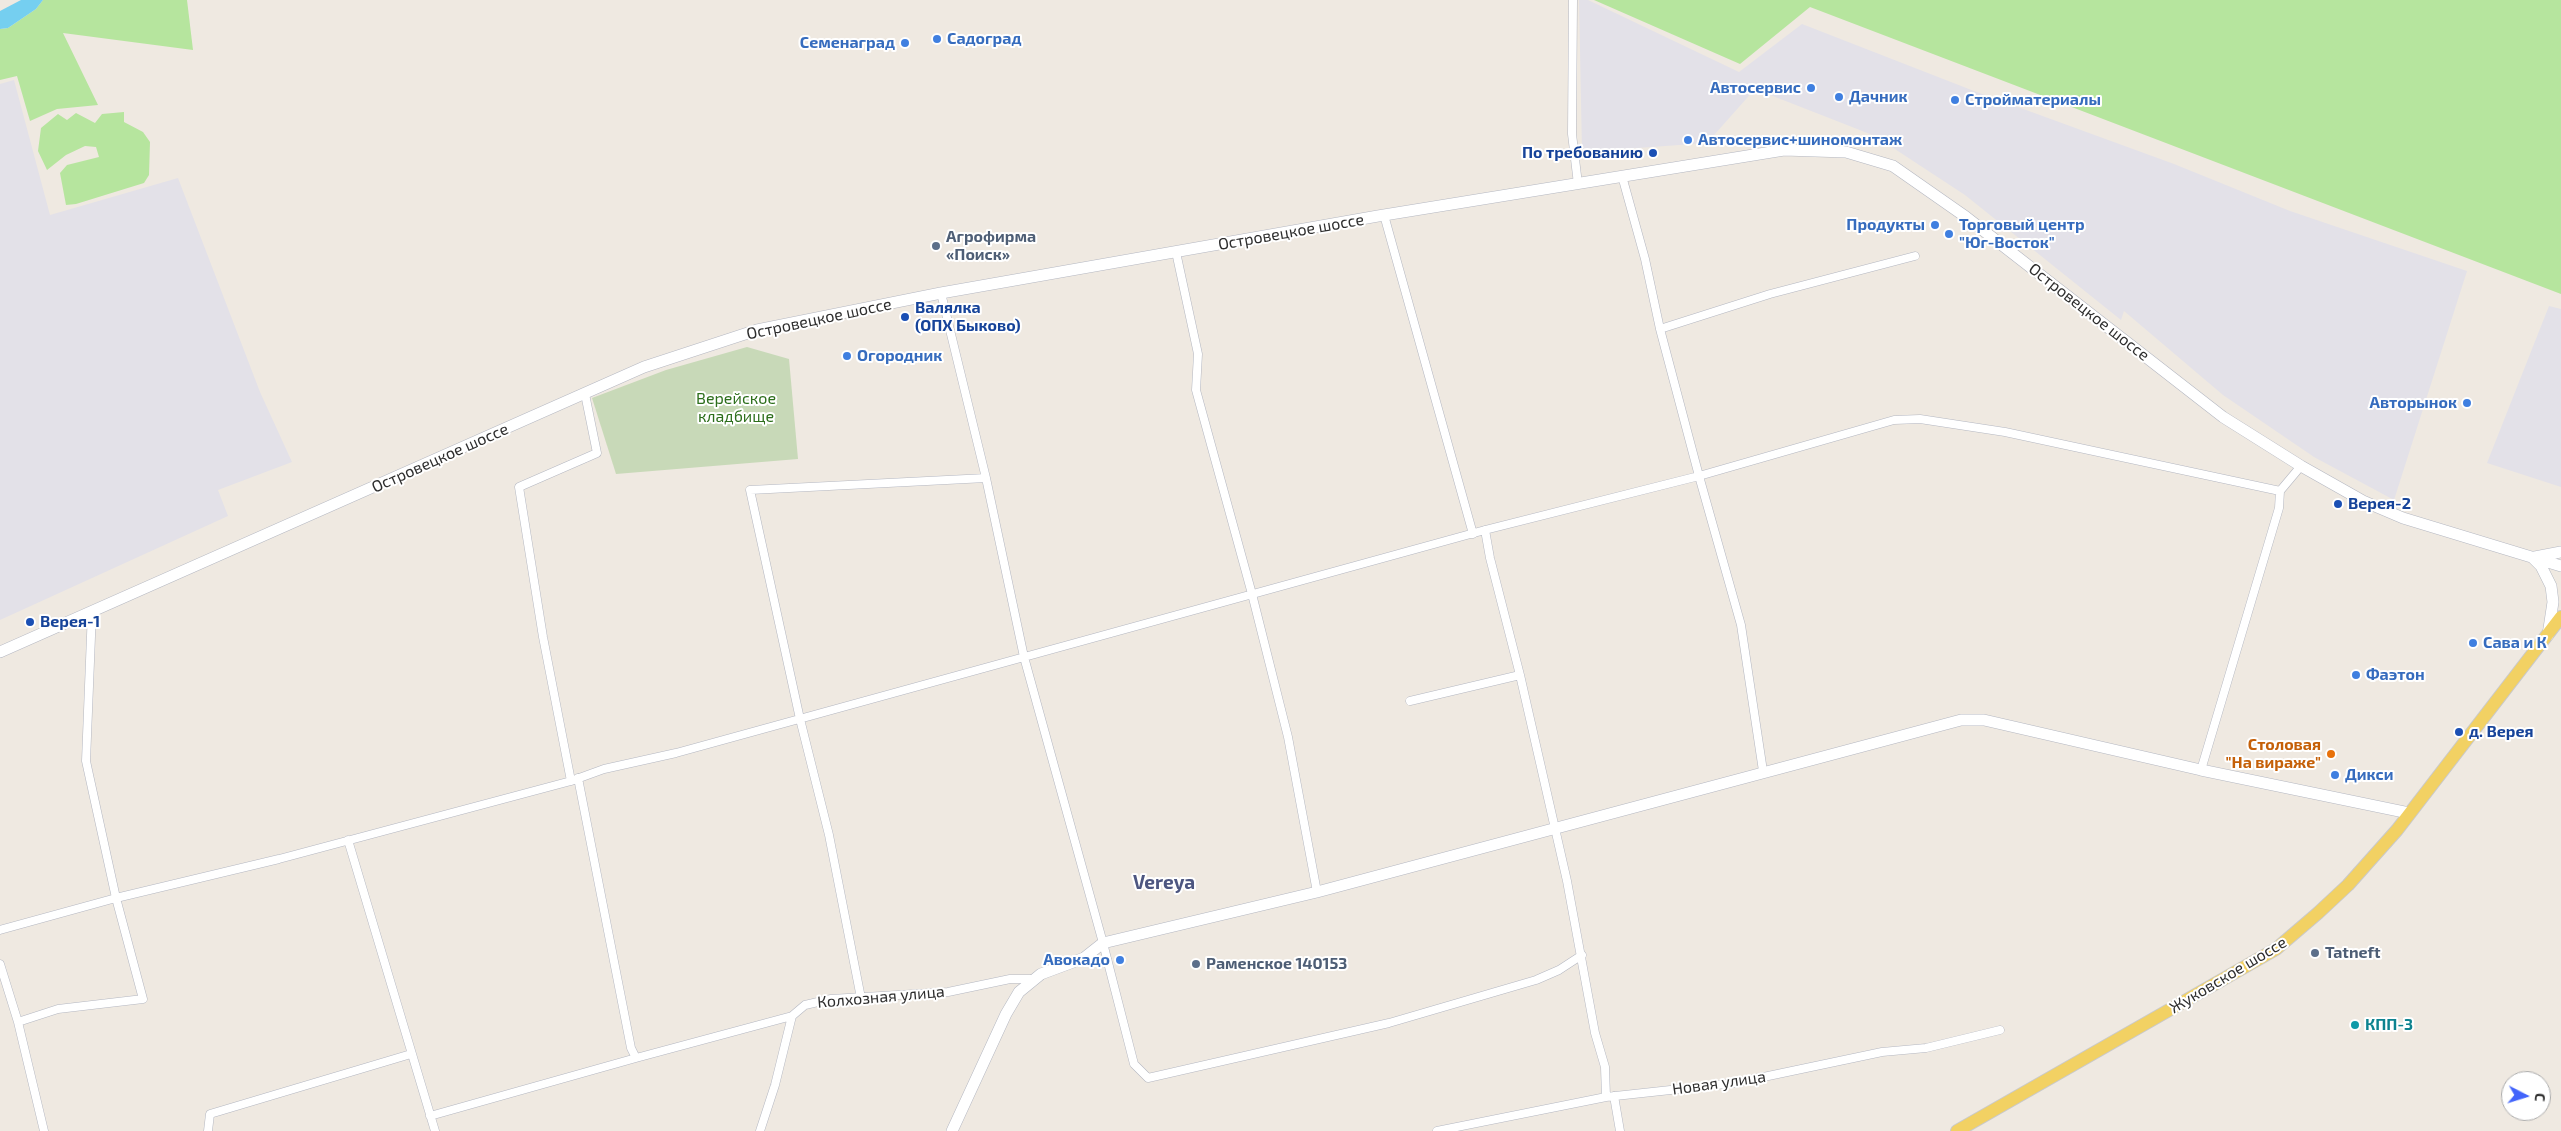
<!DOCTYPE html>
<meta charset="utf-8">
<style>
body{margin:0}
#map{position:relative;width:2561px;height:1131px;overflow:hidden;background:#efe9e1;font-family:"Exo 2",sans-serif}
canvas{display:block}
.north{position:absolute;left:2501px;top:1071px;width:50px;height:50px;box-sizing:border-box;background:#fff;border:1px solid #ababab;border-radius:50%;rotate:95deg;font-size:14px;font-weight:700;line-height:20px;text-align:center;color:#2e2e2e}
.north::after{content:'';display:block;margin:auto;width:18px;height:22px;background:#4264fb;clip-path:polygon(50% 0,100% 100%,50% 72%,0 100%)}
</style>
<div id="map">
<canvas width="2561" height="1131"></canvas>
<div class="north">С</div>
</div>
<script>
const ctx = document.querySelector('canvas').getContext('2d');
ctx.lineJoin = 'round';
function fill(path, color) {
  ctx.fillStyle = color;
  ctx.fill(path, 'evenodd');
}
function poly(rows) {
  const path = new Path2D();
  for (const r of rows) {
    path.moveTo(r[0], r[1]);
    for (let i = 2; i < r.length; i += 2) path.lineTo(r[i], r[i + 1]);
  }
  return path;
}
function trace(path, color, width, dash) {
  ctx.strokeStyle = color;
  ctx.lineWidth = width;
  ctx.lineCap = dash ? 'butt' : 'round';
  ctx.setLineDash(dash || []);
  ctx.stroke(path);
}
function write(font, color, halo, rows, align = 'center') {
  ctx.font = font + ' "Exo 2",sans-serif';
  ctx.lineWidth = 4;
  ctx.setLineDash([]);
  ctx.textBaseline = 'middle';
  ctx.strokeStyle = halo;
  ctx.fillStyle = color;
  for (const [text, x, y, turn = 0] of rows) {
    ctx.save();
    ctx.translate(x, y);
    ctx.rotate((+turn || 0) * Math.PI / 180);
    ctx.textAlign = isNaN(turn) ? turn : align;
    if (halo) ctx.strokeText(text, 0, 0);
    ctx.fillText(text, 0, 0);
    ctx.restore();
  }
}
fill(poly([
 [1579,0,1588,0,1739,72,1802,24,1974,91,2174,164,2290,211,2467,271,2394,500,2314,457,2223,395,2124,311,2121,320,1965,195,1875,136,1755,89,1707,143,1582,152],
 [14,80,50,215,178,178,260,392,292,462,218,490,228,516,0,620,0,84],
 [2549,306,2561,309,2561,487,2487,463]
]), '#e3e1e8');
fill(poly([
 [43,0,187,0,193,50,63,33,98,105,57,109,30,121,17,76,0,80,0,29,8,28,36,9],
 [1594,0,2561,0,2561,294,1810,7,1740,64],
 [124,112,124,122,143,132,150,142,149,175,144,183,76,204,66,205,60,173,67,165,99,157,96,147,85,146,66,155,47,170,38,151,41,128,58,114,67,120,76,113,95,123,102,114]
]), '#b6e59e');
fill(poly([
 [747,347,789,359,798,459,616,474,592,398,666,370]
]), '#c8d9b8');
fill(poly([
 [21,0,43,0,36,9,8,28,0,29,0,11]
]), '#75cff0');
const street = poly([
 [1573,0,1572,134,1578,184],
 [1622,176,1645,259,1660,329,1699,476,1741,625,1763,771],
 [1384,215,1473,534],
 [1176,252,1198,354,1196,390,1252,594,1288,737,1317,892],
 [941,293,986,478,1024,657,1103,943,1134,1064,1148,1078,1389,1023,1536,980,1559,970,1582,955],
 [1660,329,1770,294,1915,256],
 [1485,530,1490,558,1520,675,1567,881,1595,1033,1605,1067,1606,1097],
 [1410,701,1520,675],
 [2201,770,2279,508,2280,491,2301,466],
 [578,778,631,1048,636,1058,792,1016],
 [571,781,543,637,519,487,597,453,585,394],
 [348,840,435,1131],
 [0,930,116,898,279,859,571,781,604,769,676,753,1485,530,1699,476,1894,420,1920,419,2005,432,2280,491],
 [0,964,18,1022,44,1131],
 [861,998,829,835,800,719,750,490,986,478],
 [18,1022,58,1009,143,999,116,898,86,761,92,611],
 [1614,1096,1620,1131],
 [430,1116,636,1058],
 [208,1131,210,1114,411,1054],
 [760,1131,775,1085,792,1016,805,1005,831,999,948,992,1010,979,1033,979],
 [1437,1131,1606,1097,1735,1083,1882,1052,1926,1048,2000,1030]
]);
const secondary = poly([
 [2535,557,2561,552],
 [2533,558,2541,566,2551,586,2553,602,2548,635],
 [0,652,644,367,757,330,941,293,1378,216,1784,150,1846,152,1893,166,1966,217,2223,417,2301,466,2363,501,2403,518,2561,566],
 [952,1131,1006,1014,1019,992,1041,974,1084,958,1103,943,1317,892,1961,720,1984,720,2201,770,2409,813]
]);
const primary = poly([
 [1957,1131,2276,949,2318,913,2348,885,2397,830,2561,617]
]);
trace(street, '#b4b7c1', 9);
trace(secondary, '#b4b7c1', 12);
trace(primary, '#c9c9c9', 14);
trace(street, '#fff', 8);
trace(secondary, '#fff', 11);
trace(primary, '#f2d163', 12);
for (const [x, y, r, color] of [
 [937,39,5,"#3f7fe0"],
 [905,43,5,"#3f7fe0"],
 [1811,88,5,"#3f7fe0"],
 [1839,97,5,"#3f7fe0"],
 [1955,100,5,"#3f7fe0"],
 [1688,140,5,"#3f7fe0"],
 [1653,153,5,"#1a4fb4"],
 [1935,225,5,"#3f7fe0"],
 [1949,234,5,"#3f7fe0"],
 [936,246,5,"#5c6f8a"],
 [905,317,5,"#1a4fb4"],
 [847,356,5,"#3f7fe0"],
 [2467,403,5,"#3f7fe0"],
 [2338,504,5,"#1a4fb4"],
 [30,622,5,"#1a4fb4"],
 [2473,643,5,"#3f7fe0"],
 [2356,675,5,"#3f7fe0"],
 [2459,732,5,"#1a4fb4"],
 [2331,754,5,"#e8710a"],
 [2335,775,5,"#3f7fe0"],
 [2315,953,5,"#5c6f8a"],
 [1120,960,5,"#3f7fe0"],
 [1196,964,5,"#5c6f8a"],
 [2355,1025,5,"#0f9aa8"]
]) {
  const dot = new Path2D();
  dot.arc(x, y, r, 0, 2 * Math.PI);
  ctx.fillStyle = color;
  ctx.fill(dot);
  trace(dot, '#fff', 2);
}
write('bold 16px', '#366cbe', '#fff', [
 ["Садоград",947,39],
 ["Семенаград",895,43,"right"],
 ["Автосервис",1801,88,"right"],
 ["Дачник",1849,97],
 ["Стройматериалы",1965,100],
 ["Автосервис+шиномонтаж",1698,140],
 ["Продукты",1925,225,"right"],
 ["Торговый центр",1959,225],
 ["\"Юг-Восток\"",1959,243],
 ["Огородник",857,356],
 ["Авторынок",2457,403,"right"],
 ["Сава и К",2483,643],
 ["Фаэтон",2366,675],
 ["Дикси",2345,775],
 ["Авокадо",1110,960,"right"]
], 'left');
write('bold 16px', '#164399', '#fff', [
 ["По требованию",1643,153,"right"],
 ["Валялка",915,308],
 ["(ОПХ Быково)",915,326],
 ["Верея-2",2348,504],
 ["Верея-1",40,622],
 ["д. Верея",2469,732]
], 'left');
write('16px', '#2e2e2e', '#fff', [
 ["Островецкое шоссе",1291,232,-10],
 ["Островецкое шоссе",2089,312,38],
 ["Островецкое шоссе",819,319,-12],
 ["Островецкое шоссе",440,458,-24],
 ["Жуковское шоссе",2228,975,-31],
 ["Колхозная улица",881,997,-5],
 ["Новая улица",1719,1083,-8]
]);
write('bold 16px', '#4e5e75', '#fff', [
 ["Агрофирма",946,237],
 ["«Поиск»",946,255],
 ["Tatneft",2325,953],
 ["Раменское 140153",1206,964]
], 'left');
write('16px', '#2c6e1b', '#fff', [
 ["Верейское",736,399],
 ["кладбище",736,417]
]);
write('bold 16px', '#c56008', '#fff', [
 ["Столовая",2321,745],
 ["\"На вираже\"",2321,763]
], 'right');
write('bold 16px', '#0d838f', '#fff', [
 ["КПП-3",2365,1025]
], 'left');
write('bold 19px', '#4d5680', '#fff', [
 ["Vereya",1164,883]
]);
</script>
